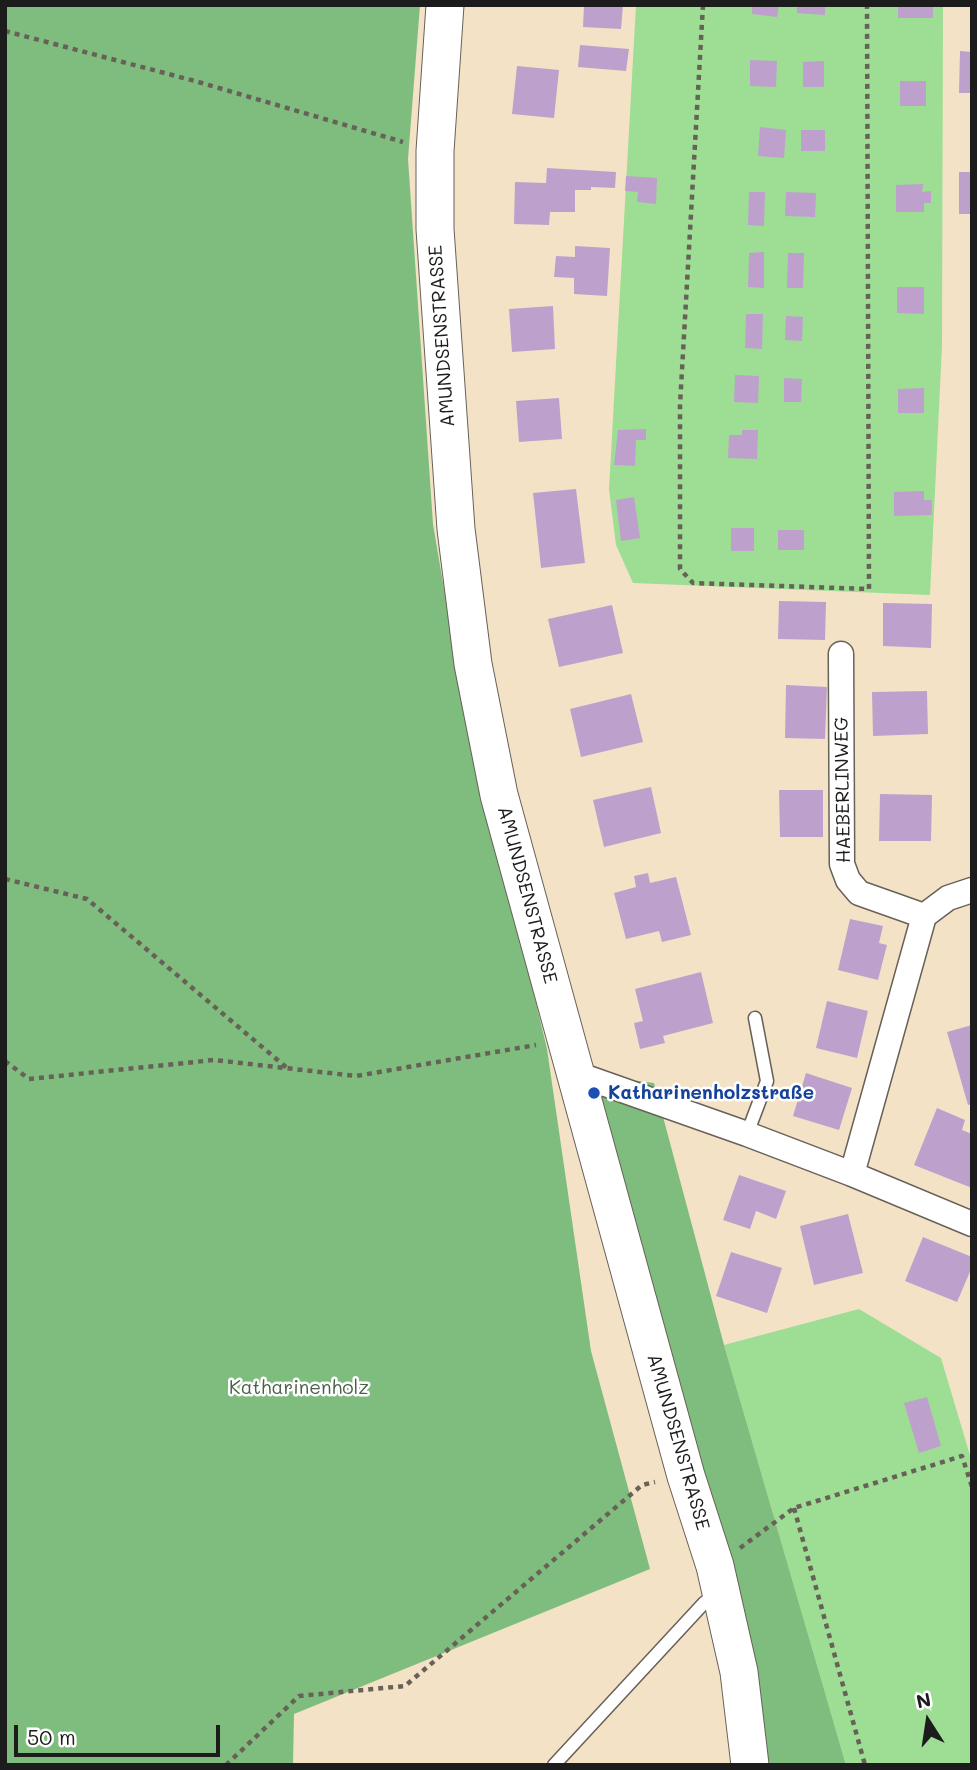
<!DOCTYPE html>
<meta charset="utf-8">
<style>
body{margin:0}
#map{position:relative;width:977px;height:1770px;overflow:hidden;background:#f4e2c7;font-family:Mali,sans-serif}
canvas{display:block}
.frame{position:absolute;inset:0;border:7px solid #1c1c1c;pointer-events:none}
.north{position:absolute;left:893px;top:1686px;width:70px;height:70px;-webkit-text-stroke:5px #fff;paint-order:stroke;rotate:348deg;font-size:19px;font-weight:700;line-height:28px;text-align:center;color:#1c1c1c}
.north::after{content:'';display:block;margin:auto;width:24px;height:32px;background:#1c1c1c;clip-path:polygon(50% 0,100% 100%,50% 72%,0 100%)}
.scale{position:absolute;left:14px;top:1725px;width:206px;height:32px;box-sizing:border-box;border:4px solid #1c1c1c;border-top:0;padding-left:9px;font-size:21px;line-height:24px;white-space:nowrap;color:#1c1c1c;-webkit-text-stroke:5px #fff;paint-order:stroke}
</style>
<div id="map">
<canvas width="977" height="1770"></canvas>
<div class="frame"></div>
<div class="north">N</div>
<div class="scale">50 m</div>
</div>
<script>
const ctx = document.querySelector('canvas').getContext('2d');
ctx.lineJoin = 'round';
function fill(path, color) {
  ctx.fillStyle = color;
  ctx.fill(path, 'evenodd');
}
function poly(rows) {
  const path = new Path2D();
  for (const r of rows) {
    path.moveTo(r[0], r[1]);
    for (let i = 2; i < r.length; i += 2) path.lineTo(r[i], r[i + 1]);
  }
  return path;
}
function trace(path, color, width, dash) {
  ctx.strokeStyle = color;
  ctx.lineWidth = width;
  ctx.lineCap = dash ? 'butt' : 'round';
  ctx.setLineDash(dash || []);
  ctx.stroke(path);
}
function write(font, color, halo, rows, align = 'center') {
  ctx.font = font + ' Mali,sans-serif';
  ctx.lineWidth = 5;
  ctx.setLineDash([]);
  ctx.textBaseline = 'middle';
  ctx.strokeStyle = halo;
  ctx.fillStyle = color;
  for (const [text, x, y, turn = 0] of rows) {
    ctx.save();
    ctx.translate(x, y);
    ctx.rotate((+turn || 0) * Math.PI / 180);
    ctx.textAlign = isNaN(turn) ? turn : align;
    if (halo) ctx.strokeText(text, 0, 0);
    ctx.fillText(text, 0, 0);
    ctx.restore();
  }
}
fill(poly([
 [636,5,943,5,942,346,930,595,633,583,616,545,609,489],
 [859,1309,941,1358,972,1462,972,1765,846,1765,724,1345]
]), '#9dde94');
fill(poly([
 [5,5,420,5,408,159,433,524,459,678,547,1049,591,1351,650,1569,294,1714,293,1765,5,1765],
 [574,1073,654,1083,724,1345,846,1765,750,1765]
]), '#7ebd7e');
fill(poly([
 [584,5,623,5,621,29,583,27],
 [752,5,779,5,777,17,752,14],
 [797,5,825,5,825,15,797,13],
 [898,5,933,5,933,18,898,18],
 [580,45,629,49,626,71,578,67],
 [960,51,972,52,972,93,959,93],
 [750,60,777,61,776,87,750,86],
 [824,61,824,87,803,87,803,62],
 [517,66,559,70,554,118,512,114],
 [900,81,926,81,926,106,900,106],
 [760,127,786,130,784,158,758,156],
 [801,130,825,130,825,151,801,151],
 [547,168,616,172,615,188,591,187,591,190,575,190,575,212,550,212,549,225,514,224,515,182,546,183],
 [959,172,972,172,972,214,959,214],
 [626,176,657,178,656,204,637,202,638,192,625,191],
 [923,184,922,192,931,191,931,203,924,203,924,212,896,212,896,185],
 [749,192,765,192,764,226,748,225],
 [786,192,816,193,815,217,785,216],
 [575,246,610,248,607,296,574,294,574,278,554,277,556,256,575,257],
 [764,252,764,288,748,287,749,253],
 [788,253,804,253,803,288,787,288],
 [897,287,924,287,924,314,897,313],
 [553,306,555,349,512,352,509,309],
 [746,314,763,314,762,349,745,348],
 [786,316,803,317,802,341,785,340],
 [735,375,759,376,758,403,734,402],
 [784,378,802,379,801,402,784,402],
 [924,388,924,413,898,413,898,389],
 [559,398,562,439,519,442,516,401],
 [646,429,646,440,636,440,635,466,614,465,618,430],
 [742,430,758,430,757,459,728,458,729,435,742,435],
 [576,489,585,563,541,568,533,493],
 [924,491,924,500,932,500,932,515,894,516,894,492],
 [634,497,640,538,621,541,616,500],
 [731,528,754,528,754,551,731,551],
 [778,530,804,530,804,550,778,550],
 [779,601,826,602,825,640,778,639],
 [883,603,932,604,931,648,883,646],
 [612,605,623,653,559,667,548,619],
 [786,685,827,687,825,739,785,738],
 [927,691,928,734,873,736,872,692],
 [631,694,643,742,581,757,570,709],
 [651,787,661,833,604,847,593,800],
 [779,790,823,790,823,837,780,837],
 [880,794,932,795,931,841,879,841],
 [648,873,650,883,676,877,691,935,662,942,659,931,626,939,614,893,636,887,634,876],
 [850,919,883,926,879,943,887,945,878,980,838,970],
 [701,972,713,1023,663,1036,665,1043,640,1049,634,1023,643,1021,635,989],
 [827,1001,868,1011,857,1058,816,1048],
 [972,1025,972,1104,968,1105,947,1032],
 [806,1073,852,1088,839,1130,793,1116],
 [937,1108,965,1120,962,1130,972,1134,972,1188,914,1165],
 [739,1175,786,1191,776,1219,756,1211,750,1229,723,1220],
 [848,1214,863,1273,814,1285,800,1226],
 [923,1237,972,1257,972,1267,957,1302,905,1281],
 [731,1252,782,1268,767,1313,716,1296],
 [927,1397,941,1446,919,1453,904,1403]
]), '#bea0cd');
const lane = poly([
 [747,1134,767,1081,755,1018],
 [554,1765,704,1603,718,1593]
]);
const street = poly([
 [841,654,842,864,848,880,859,893,924,916],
 [574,1073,747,1134,852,1174,972,1224],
 [852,1174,924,916,948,898,972,890]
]);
const secondary = poly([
 [445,5,435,151,435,229,456,529,473,664,499,795,686,1476,715,1566,739,1672,750,1765]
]);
trace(lane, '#686158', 15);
trace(street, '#686158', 27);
trace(secondary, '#686158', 39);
trace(poly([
 [703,5,680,405,680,569,693,583,869,589,867,5],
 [5,31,195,81,403,142],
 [5,879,87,899,287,1068],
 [5,1061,29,1079,214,1060,356,1076,536,1045],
 [794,1508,865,1765],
 [740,1548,794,1508,962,1456,972,1487],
 [226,1765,299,1696,405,1686,642,1485,655,1482]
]), '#686158', 4.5, [5, 5]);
trace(lane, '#fff', 12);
trace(street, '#fff', 24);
trace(secondary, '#fff', 37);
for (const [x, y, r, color] of [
 [594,1093,7,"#1a4fb4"]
]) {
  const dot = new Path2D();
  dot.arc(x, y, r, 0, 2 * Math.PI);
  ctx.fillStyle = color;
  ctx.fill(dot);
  trace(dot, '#fff', 2.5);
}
write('19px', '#1c1c1c', '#fff', [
 ["AMUNDSENSTRASSE",442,336,-94],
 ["HAEBERLINWEG",843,790,-91],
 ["AMUNDSENSTRASSE",527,895,75],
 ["AMUNDSENSTRASSE",678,1442,74]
]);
write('bold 19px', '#164399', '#fff', [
 ["Katharinenholzstraße",608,1093]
], 'left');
write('19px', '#496046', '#fff', [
 ["Katharinenholz",299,1388]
]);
</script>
